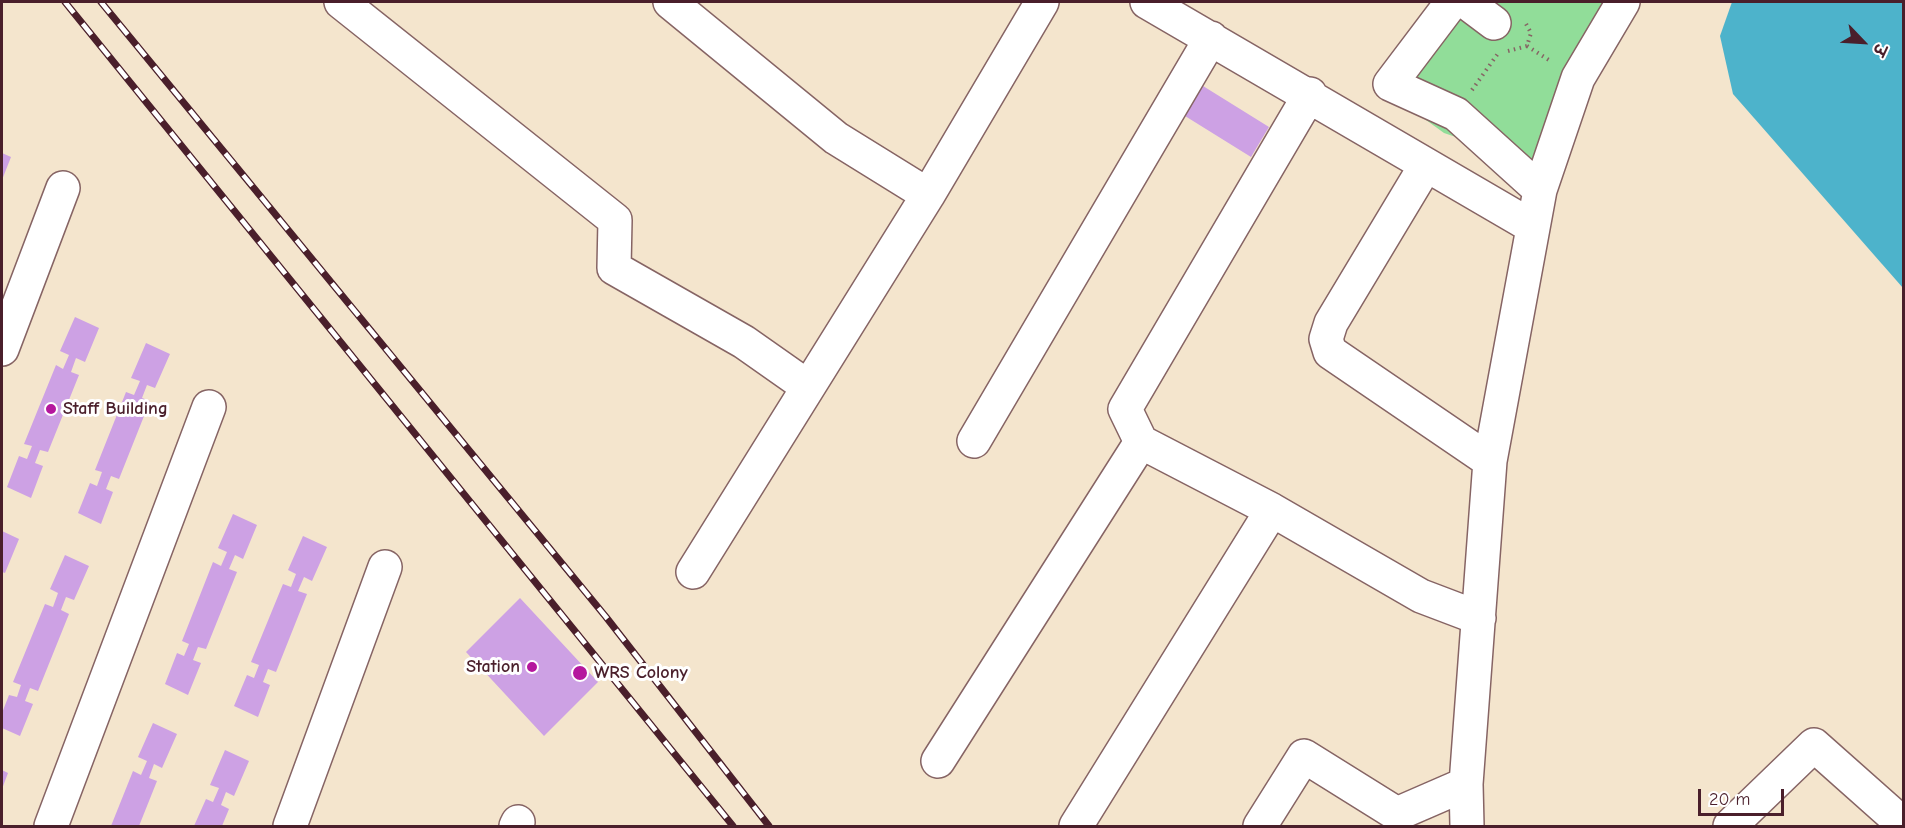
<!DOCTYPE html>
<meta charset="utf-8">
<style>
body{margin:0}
#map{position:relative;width:1905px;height:828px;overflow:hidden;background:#f4e5cd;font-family:"Comic Neue","Playpen Sans Deva",sans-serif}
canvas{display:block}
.frame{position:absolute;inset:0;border:3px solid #4a1f2b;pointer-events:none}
.north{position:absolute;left:1833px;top:12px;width:60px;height:60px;-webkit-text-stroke:4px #fff;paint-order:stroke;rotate:115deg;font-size:16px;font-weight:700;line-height:24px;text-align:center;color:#4a1f2b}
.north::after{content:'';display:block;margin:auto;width:21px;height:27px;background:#4a1f2b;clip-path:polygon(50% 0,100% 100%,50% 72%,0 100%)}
.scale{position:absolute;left:1698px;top:789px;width:86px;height:27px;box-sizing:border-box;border:3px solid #4a1f2b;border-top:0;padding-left:8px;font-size:18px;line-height:21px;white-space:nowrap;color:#4a1f2b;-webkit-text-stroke:4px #fff;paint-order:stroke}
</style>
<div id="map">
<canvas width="1905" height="828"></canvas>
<div class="frame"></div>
<div class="north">उ</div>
<div class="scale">20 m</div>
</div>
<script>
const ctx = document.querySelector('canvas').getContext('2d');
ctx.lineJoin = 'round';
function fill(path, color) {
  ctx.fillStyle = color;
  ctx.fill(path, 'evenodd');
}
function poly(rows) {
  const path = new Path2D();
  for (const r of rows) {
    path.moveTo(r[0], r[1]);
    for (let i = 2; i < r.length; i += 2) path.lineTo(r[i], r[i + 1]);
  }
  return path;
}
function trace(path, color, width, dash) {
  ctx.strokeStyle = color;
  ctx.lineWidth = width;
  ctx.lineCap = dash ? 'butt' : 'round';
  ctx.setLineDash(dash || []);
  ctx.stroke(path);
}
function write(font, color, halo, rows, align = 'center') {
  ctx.font = font + ' "Comic Neue",sans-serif';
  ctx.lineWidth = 6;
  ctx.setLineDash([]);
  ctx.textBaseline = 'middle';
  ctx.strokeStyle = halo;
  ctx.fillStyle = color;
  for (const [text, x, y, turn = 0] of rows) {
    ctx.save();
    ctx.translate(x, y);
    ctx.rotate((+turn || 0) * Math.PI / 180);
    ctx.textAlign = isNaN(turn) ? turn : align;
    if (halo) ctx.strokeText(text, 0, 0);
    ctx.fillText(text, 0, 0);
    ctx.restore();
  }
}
fill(poly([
 [1434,2,1632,2,1544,167,1444,133,1375,83]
]), '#91dd99');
fill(poly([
 [1732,2,1903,2,1903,288,1733,94,1720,36]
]), '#4db3cb');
fill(poly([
 [1195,81,1269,127,1251,157,1177,111],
 [2,153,11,157,2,180],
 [75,317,99,328,85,362,76,358,71,372,79,375,48,452,40,450,35,463,43,466,31,498,7,487,19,456,27,459,32,446,24,444,56,365,63,369,69,355,60,351],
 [146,343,170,354,155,388,147,385,142,398,150,401,119,479,111,476,106,489,113,492,101,524,78,513,90,483,97,486,102,472,95,470,126,392,134,395,140,381,131,378],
 [233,514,257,525,243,559,235,555,229,569,237,572,206,649,198,647,193,660,201,663,188,695,165,684,177,653,184,656,189,644,182,641,213,562,221,566,227,552,218,548],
 [2,531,19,539,5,573,2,572],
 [303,536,327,547,312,581,304,577,298,591,307,594,276,672,268,669,263,682,270,685,258,717,234,706,247,675,254,678,259,665,251,662,283,584,291,587,296,574,288,570],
 [65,555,89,566,74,600,66,597,61,610,69,614,38,691,30,688,25,701,33,704,20,736,2,728,2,713,9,695,17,697,21,685,13,682,45,604,53,607,58,593,50,589],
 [520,598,598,682,544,736,466,652],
 [153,723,177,734,162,768,154,764,149,778,157,781,139,826,111,826,133,771,141,775,147,761,138,757],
 [225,750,249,761,234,796,226,792,221,805,229,809,222,826,194,826,206,799,213,802,219,788,210,785],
 [2,770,8,773,2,789]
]), '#cda1e4');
const minor = poly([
 [341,2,615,220,614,268,744,342,808,387],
 [670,2,836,138,928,195],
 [1147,2,1533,227],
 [1452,2,1390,84,1456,114,1540,190,1578,78,1623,2],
 [1466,2,1494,23],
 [1310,94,1125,409,1141,442,1272,510,1421,596,1479,618],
 [1426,165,1331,323,1326,339,1330,352,1490,461],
 [2,349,63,188],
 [974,441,1211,38],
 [693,572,928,195,1042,2],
 [938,761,1141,442],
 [51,826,209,407],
 [290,826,385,567],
 [516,826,518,822],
 [1076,826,1272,510],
 [1260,826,1304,756,1397,814,1466,784],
 [1467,826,1466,784,1490,461,1540,190],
 [1730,826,1814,745,1904,825]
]);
trace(minor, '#866464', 36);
trace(poly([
 [1527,46,1552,62],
 [1508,51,1527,46,1531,33,1525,22],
 [1472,90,1499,52]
]), '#866464', 4, [1.5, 4.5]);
trace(minor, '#fff', 33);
const rail = poly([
 [65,2,733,826],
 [101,2,606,617,769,826]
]);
trace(rail, '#4a1f2b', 7);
trace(rail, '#fff', 4.5, [14]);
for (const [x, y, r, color] of [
 [51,409,6,"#b5179e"],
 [532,667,6,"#b5179e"],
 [580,673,8,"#b5179e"]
]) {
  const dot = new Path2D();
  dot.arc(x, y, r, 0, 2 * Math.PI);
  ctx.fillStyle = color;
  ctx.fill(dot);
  trace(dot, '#fff', 2);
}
write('bold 18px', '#4a1f2b', '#fff', [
 ["Staff Building",63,409],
 ["Station",520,667,"right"],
 ["WRS Colony",594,673]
], 'left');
</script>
